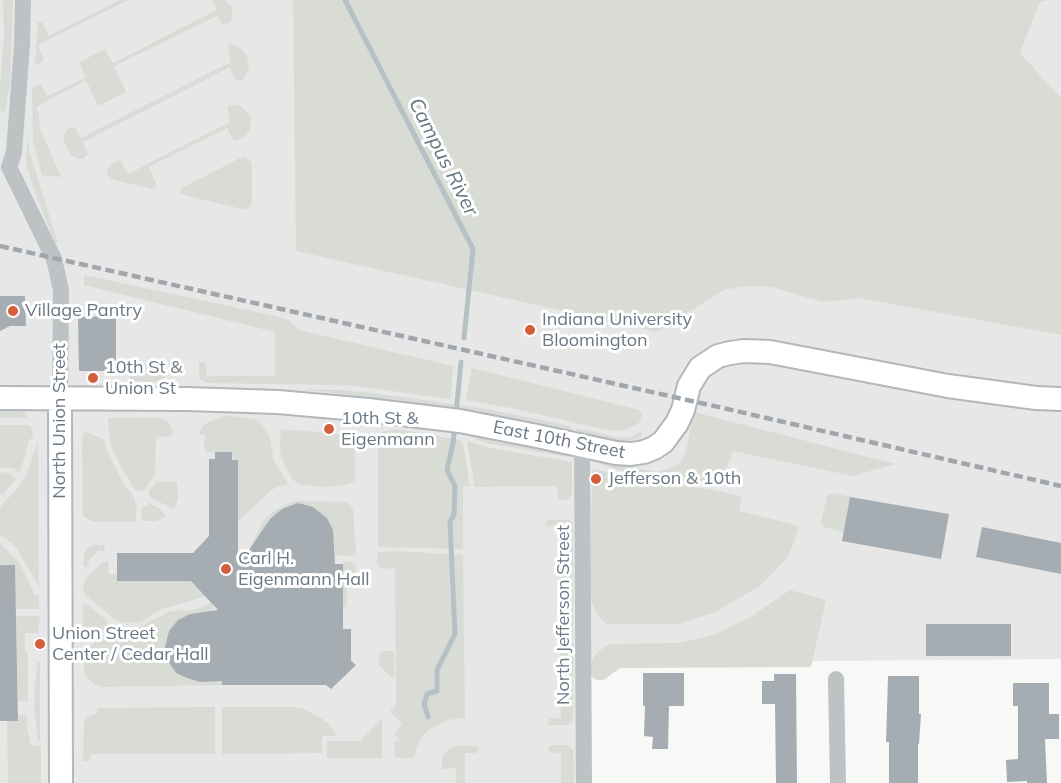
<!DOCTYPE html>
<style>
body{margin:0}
canvas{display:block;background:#f8f8f6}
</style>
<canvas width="1061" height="783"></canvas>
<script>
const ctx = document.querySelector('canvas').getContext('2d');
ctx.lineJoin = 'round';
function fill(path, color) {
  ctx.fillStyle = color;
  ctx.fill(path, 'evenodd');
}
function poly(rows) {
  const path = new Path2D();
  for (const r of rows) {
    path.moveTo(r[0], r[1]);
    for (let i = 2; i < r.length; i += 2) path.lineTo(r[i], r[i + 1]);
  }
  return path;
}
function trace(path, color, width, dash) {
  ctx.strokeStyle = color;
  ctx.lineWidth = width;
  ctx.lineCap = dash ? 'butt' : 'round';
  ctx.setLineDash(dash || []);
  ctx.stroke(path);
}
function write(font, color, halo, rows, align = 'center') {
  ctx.font = font + ' Mulish,sans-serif';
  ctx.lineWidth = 6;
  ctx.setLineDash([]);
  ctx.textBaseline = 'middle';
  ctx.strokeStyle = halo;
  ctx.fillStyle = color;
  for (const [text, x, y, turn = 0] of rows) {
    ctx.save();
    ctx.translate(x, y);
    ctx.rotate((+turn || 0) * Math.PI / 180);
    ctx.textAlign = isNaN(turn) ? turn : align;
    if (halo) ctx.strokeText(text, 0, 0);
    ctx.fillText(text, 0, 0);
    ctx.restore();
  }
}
fill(poly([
 [0,0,1061,0,1061,659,577,663,578,783,0,783]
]), '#e6e7e6');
fill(poly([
 [3,0,13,0,10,83,5,113,0,111,0,87,4,36],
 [120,0,129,0,38,45,44,59,41,63,35,64,38,22,42,22,49,36],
 [213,0,225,0,228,3,232,8,232,19,230,23,222,24,217,16,114,66,126,92,98,106,86,80,36,107,39,115,40,129,61,177,42,175,33,141,32,91,35,86,40,84,42,86,47,96,85,78,80,62,105,49,113,63,217,10],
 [293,0,1048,0,1040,2,1020,53,1056,93,1061,97,1061,335,860,298,823,302,772,287,746,286,724,290,657,332,296,251],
 [230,44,233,44,243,50,247,56,249,69,246,75,241,81,236,80,230,67,83,142,88,154,83,159,78,159,71,155,64,141,64,135,67,130,72,127,75,128,81,138,231,62,228,46],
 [229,105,237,105,242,107,250,116,251,123,250,129,246,135,240,140,234,141,227,128,149,167,156,183,156,186,152,189,110,179,108,176,107,171,109,166,115,162,121,161,128,174,230,122,227,107],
 [27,139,31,157,58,243,55,243,34,190,26,164],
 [245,157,252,163,252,204,248,208,242,209,180,194,180,191,182,188,240,158],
 [84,275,271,315,289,320,299,330,453,366,451,399,355,386,333,385,207,383,200,379,199,377,199,364,200,362,205,362,206,363,207,376,275,376,275,332,84,285],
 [130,363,166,365,164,382,130,381],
 [472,368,639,410,642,415,639,423,625,430,607,430,511,408,466,400],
 [299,389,342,390,380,394,487,409,571,426,570,431,502,416,443,407],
 [0,411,23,411,27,418,0,418],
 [694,412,895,464,853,476,733,451,720,487,634,473,611,468,598,463,602,462,656,472,671,468,678,464,683,458,686,450],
 [232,416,257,420,266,429,270,439,274,461,288,484,277,487,270,491,245,515,238,520,232,452,206,452,204,445,205,435,199,434,203,426,207,423,223,417],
 [108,418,162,418,169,423,172,428,172,436,156,437,155,475,144,490,137,491,133,487,118,461,111,445,109,433],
 [0,425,29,425,32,429,33,437,29,440,25,456,19,473,13,468,0,468],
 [576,428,620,438,632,437,641,431,641,437,640,438,617,442,576,432],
 [281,429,348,435,354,442,355,449,355,479,353,482,345,485,327,487,300,485,292,479,281,457,280,444],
 [398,429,460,440,463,445,470,486,463,486,463,549,378,547,378,440,381,432],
 [85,432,104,439,107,450,125,487,134,496,134,500,137,505,135,522,93,522,83,516,82,444,83,436],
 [464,434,563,453,568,457,486,443],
 [467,441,490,448,572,462,572,494,570,497,569,499,563,500,558,498,557,486,475,487],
 [38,442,39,587,16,547,0,534,0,507,17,489,26,475],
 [594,469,643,480,713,490,740,496,742,500,739,511,799,526,792,548,785,560,760,586,713,613,677,624,607,624,600,618,595,610,590,598,592,470],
 [3,472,11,474,16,479,2,495,0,494,0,473],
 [157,482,177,482,178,499,174,509,151,498,148,492],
 [834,493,850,497,844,532,823,527,821,523,827,496,828,494],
 [297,501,348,502,353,509,356,552,355,555,348,556,335,555,333,530,327,518,313,507,298,504,251,548,261,524,267,517,274,511,288,503],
 [149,503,160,509,167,517,155,521,141,521,142,506,146,506],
 [548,520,570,520,573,523,573,716,572,722,567,725,548,725,548,722,550,718,561,718,559,527,546,526,545,522],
 [0,543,20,564,35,595,39,595,39,609,16,609,15,566,0,565],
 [94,545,104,545,105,550,103,551,99,550,88,561,89,566,85,568,83,564,85,552,89,547],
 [397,551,463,555,465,718,447,720,428,730,421,739,417,747,415,755,412,758,395,758,394,742,400,740,394,734,402,724,390,711,396,705,395,569,380,568,377,564,378,552],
 [108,561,109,574,117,574,117,581,191,581,206,596,160,610,141,622,124,623,116,620,89,598,85,594,83,589,85,579,103,562],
 [345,562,351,562,356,565,356,582,347,583,347,607,342,607,335,578,343,578,343,564],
 [790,590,826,600,811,667,620,668,605,679,602,680,597,680,592,677,590,672,592,660,598,652,609,644,679,643,713,635,749,618],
 [212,602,213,604,213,611,190,614,178,620,169,631,165,647,168,661,176,673,187,678,200,682,222,681,222,685,104,687,94,684,86,677,83,661,84,656,90,646,106,633,114,631,137,628,146,624,168,612,180,610,190,611,197,609],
 [85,604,89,606,105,619,109,625,108,627,86,642,84,642,83,639,83,606],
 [16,616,40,616,38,633,25,633,25,651,28,652,28,701,18,701],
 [383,651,394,651,394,679,379,665,379,654],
 [38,662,40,662,40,741,38,741,34,708,35,683],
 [215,707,215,754,91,754,90,761,83,761,84,721,87,717,97,713,97,708],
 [222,707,292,707,304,709,322,719,330,725,336,736,322,736,322,753,222,754],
 [18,715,27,715,27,729,31,745,41,746,41,783,8,783,7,721,18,721],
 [382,719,382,758,327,758,327,741,360,741],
 [551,745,567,745,573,750,574,783,561,783,561,753,549,752,548,748],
 [454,746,476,746,479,748,476,753,465,753,465,783,456,783,456,768,442,769,442,757,448,750]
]), '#d8dcd5');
trace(poly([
 [345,0,473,249,464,338],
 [456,414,461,362],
 [428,717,424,704,427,694,437,691,437,670,455,634,450,522,454,515,455,486,447,470,453,443,455,426]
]), '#b6c1c5', 5);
fill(poly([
 [0,296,25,296,26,326,10,326,0,331],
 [116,316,116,371,79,371,78,317],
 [215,452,232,452,232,460,238,460,238,566,270,519,282,509,298,503,313,507,327,518,333,530,335,564,343,564,343,629,351,629,351,661,356,665,331,689,326,685,222,685,222,681,200,682,187,678,176,673,168,661,165,647,169,631,178,620,190,614,218,610,191,581,117,581,117,553,193,553,209,536,209,459,215,459],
 [850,497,949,514,941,559,842,541],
 [982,527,1061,543,1061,574,976,557],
 [0,565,15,565,18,721,0,721],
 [926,624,1011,624,1011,656,926,656],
 [643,673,684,673,684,706,669,706,668,749,652,749,653,737,644,736,645,706,643,706],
 [774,674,796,674,797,783,776,783,775,704,762,704,762,681,774,681],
 [888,676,919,676,919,714,921,714,919,744,918,744,918,783,889,783,889,742,886,742],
 [1013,683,1049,683,1049,714,1059,714,1059,739,1045,739,1047,783,1027,783,1027,781,1007,782,1006,760,1018,759,1018,706,1013,706]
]), '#a5adb2');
const secondary = poly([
 [0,398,187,399,278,402,368,410,460,421,537,436,616,453,631,454,644,452,654,448,663,442,677,423,683,410,689,386,700,368,718,356,730,353,744,351,770,352,948,386,1036,398,1061,399],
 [60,399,61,783]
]);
trace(secondary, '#b2b7bc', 26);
trace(poly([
 [23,0,22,45,14,152,9,167,54,259,61,290,60,399],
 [582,446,584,783],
 [836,679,838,783]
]), '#bdc2c5', 16);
trace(secondary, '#fff', 22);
trace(poly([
 [0,246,723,408,1061,486]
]), '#a0a6ab', 4.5, [9, 4.5]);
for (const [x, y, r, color] of [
 [13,311,6,"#d25e3c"],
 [530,330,6,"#d25e3c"],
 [93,378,6,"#d25e3c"],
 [329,429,6,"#d25e3c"],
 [596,479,6,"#d25e3c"],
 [226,569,6,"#d25e3c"],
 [40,644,6,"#d25e3c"]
]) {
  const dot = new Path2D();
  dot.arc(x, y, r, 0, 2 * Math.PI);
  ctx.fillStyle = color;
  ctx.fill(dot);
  trace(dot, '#fff', 2);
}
write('18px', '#6a7884', '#fff', [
 ["Village Pantry",25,311],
 ["Indiana University",542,320],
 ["Bloomington",542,341],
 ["10th St &",105,368],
 ["Union St",105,389],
 ["10th St &",341,419],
 ["Eigenmann",341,440],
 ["Jefferson & 10th",608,479],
 ["Carl H.",238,559],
 ["Eigenmann Hall",238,580],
 ["Union Street",52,634],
 ["Center / Cedar Hall",52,655]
], 'left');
write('18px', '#6a7884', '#fff', [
 ["North Union Street",60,421,-90],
 ["East 10th Street",559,440,11],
 ["North Jefferson Street",564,615,-90]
]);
write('italic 20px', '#66787f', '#fff', [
 ["Campus River",443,157,63]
]);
</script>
